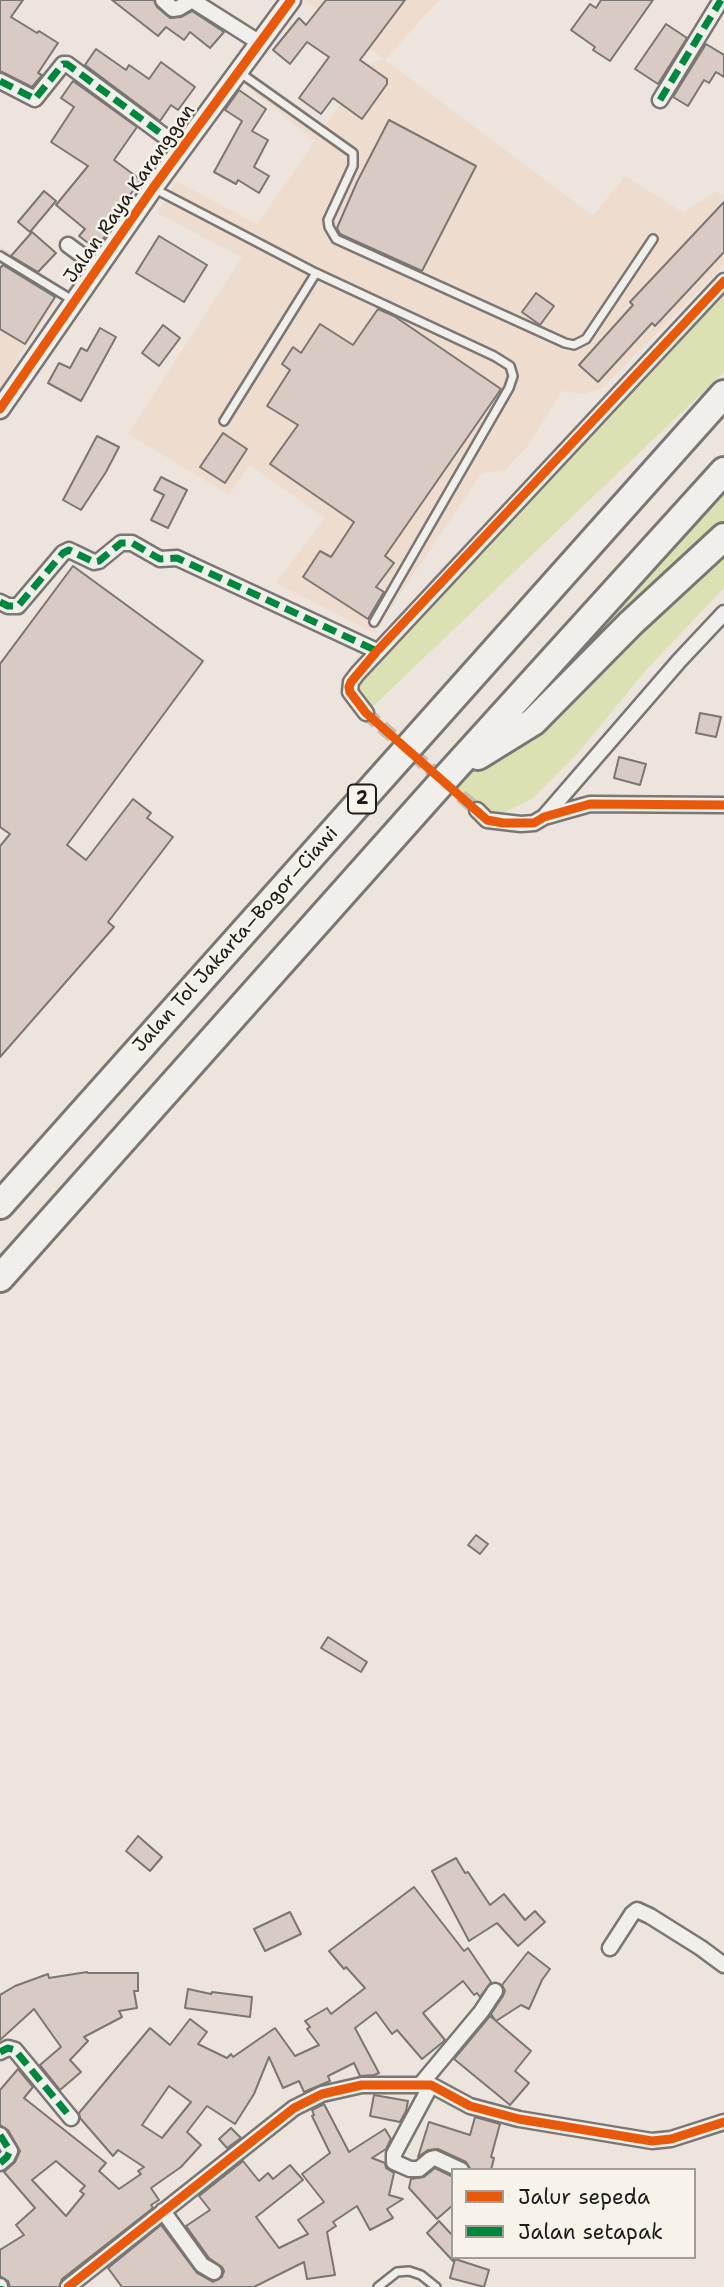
<!DOCTYPE html>
<meta charset="utf-8">
<style>
body{margin:0}
#map{position:relative;width:724px;height:2287px;overflow:hidden;background:#ede5dd;font-family:"Shantell Sans",sans-serif}
canvas{display:block}
.legend{position:absolute;left:451px;top:2168px;width:245px;height:91px;box-sizing:border-box;background:#f7f3e8;border:2px solid #9f9d96;margin:0;padding:9px 12px;list-style:none;font-size:21px;color:#1c1c1c}
.legend li{display:flex;align-items:center;gap:14px;height:35px}
.legend b{width:35px;border:2px solid #9f9d96}
</style>
<div id="map">
<canvas width="724" height="2287"></canvas>
<ul class="legend">
<li><b style="height:9px;background:#e8590c"></b>Jalur sepeda</li>
<li><b style="height:9px;background:#00873e"></b>Jalan setapak</li>
</ul>
</div>
<script>
const ctx = document.querySelector('canvas').getContext('2d');
ctx.lineJoin = 'round';
function fill(path, color) {
  ctx.fillStyle = color;
  ctx.fill(path, 'evenodd');
}
function poly(rows) {
  const path = new Path2D();
  for (const r of rows) {
    path.moveTo(r[0], r[1]);
    for (let i = 2; i < r.length; i += 2) path.lineTo(r[i], r[i + 1]);
  }
  return path;
}
function trace(path, color, width, dash) {
  ctx.strokeStyle = color;
  ctx.lineWidth = width;
  ctx.lineCap = dash ? 'butt' : 'round';
  ctx.setLineDash(dash || []);
  ctx.stroke(path);
}
function write(font, color, halo, rows, align = 'center') {
  ctx.font = font + ' "Shantell Sans",sans-serif';
  ctx.lineWidth = 5;
  ctx.setLineDash([]);
  ctx.textBaseline = 'middle';
  ctx.strokeStyle = halo;
  ctx.fillStyle = color;
  for (const [text, x, y, turn = 0] of rows) {
    ctx.save();
    ctx.translate(x, y);
    ctx.rotate((+turn || 0) * Math.PI / 180);
    ctx.textAlign = isNaN(turn) ? turn : align;
    if (halo) ctx.strokeText(text, 0, 0);
    ctx.fillText(text, 0, 0);
    ctx.restore();
  }
}
fill(poly([
 [305,0,439,0,385,60,593,216,625,176,683,212,717,191,724,197,724,265,603,388,584,394,562,391,527,447,504,471,482,473,374,633,276,583,325,518,250,465,229,495,128,434,242,257,157,213,176,181,257,224,315,141,246,86,250,79,254,74,325,125,369,64,384,59],
 [0,246,65,288,22,352,0,389]
]), '#eedccf');
fill(poly([
 [724,281,724,372,366,713,351,682],
 [724,471,724,588,646,670,578,753,532,799,487,820,443,781]
]), '#dbe1b3');
const building = poly([
 [0,0,23,0,11,17,37,33,39,31,58,43,38,73,42,75,32,87,0,71,0,0],
 [112,0,154,0,157,7,170,18,181,17,192,11,224,32,210,48,190,32,184,40,166,27,158,36,112,0],
 [326,0,405,0,360,60,387,79,387,84,362,119,333,98,321,114,299,98,329,57,307,42,290,64,273,50,299,18,306,25,326,0],
 [601,0,653,0,610,61,593,50,595,47,571,30,590,4,596,8,601,0],
 [666,24,687,38,658,84,635,69,666,24],
 [706,44,724,55,724,77,716,72,709,83,704,80,688,106,673,97,706,44],
 [96,49,126,70,129,65,149,79,161,62,195,87,178,110,171,105,160,121,85,65,96,49],
 [73,81,137,127,114,160,141,180,124,203,124,209,96,249,79,236,85,229,56,205,88,166,51,142,74,107,61,98,73,81],
 [239,90,266,109,252,131,268,140,254,167,269,176,259,193,238,180,236,184,214,172,242,121,225,110,239,90],
 [389,120,476,166,422,271,340,234,337,228,357,182,389,120],
 [44,191,56,201,30,232,18,222,44,191],
 [724,202,724,252,655,326,652,323,598,382,579,365,633,305,630,302,724,202],
 [32,232,56,253,38,272,11,256,32,232],
 [159,236,207,265,184,302,136,273,159,236],
 [3,265,55,297,25,344,0,329,0,268,3,265],
 [536,293,554,306,540,325,522,312,536,293],
 [378,309,394,316,501,389,385,556,394,563,376,587,384,592,368,619,303,577,320,551,331,557,354,522,270,464,298,425,267,406,290,370,282,364,293,347,301,353,320,324,353,345,378,309],
 [163,325,180,338,159,366,142,353,163,325],
 [100,328,116,337,81,401,48,383,59,363,70,368,81,348,87,351,100,328],
 [223,433,247,449,225,483,200,467,223,433],
 [97,436,119,447,106,472,81,510,63,500,97,436],
 [161,477,187,490,168,528,151,520,164,495,154,490,161,477],
 [73,566,203,661,67,845,86,860,133,799,151,813,147,818,173,837,108,922,114,927,0,1057,0,846,10,834,0,827,0,664,73,566],
 [700,713,721,717,716,737,696,733,700,713],
 [619,757,646,764,640,785,614,778,619,757],
 [476,1535,488,1544,480,1554,468,1545,476,1535],
 [328,1637,367,1662,361,1672,321,1648,328,1637],
 [138,1836,162,1857,150,1871,126,1851,138,1836],
 [456,1858,465,1873,468,1872,490,1905,504,1894,525,1920,535,1911,545,1922,518,1946,497,1923,469,1941,432,1871,456,1858],
 [414,1887,464,1951,468,1948,491,1982,480,1997,477,1993,474,1995,463,1981,423,2013,445,2040,443,2042,422,2059,397,2030,392,2034,376,2012,355,2028,379,2073,374,2075,360,2076,354,2063,328,2076,330,2081,304,2092,299,2081,283,2088,269,2057,254,2094,235,2124,207,2106,187,2132,201,2145,181,2167,151,2188,159,2200,151,2205,153,2208,62,2279,59,2287,10,2287,8,2281,0,2276,0,2250,24,2235,16,2225,35,2208,4,2172,15,2162,20,2151,8,2130,0,2125,0,2090,18,2069,33,2087,24,2098,106,2163,99,2171,119,2189,141,2174,138,2171,144,2167,118,2150,113,2156,80,2118,79,2113,150,2028,170,2045,190,2019,207,2032,198,2044,227,2058,231,2054,233,2057,275,2028,295,2056,319,2045,307,2029,310,2027,305,2021,327,2008,331,2014,365,1988,346,1967,344,1969,329,1951,414,1887],
 [169,2086,191,2102,162,2138,142,2125,169,2086],
 [56,2161,85,2186,80,2191,84,2194,66,2216,32,2180,56,2161],
 [290,1912,301,1934,265,1951,254,1929,290,1912],
 [528,1952,550,1969,542,1980,529,2009,521,2005,496,2021,531,2051,515,2071,529,2083,510,2105,454,2059,490,2016,495,2020,491,2014,503,1996,505,1991,502,1985,528,1952],
 [87,1972,88,1973,138,1973,138,1991,134,1991,137,2008,119,2011,122,2017,84,2037,88,2041,70,2060,81,2072,60,2090,40,2065,61,2047,34,2009,0,2040,0,1995,15,1986,48,1974,49,1978,87,1972],
 [188,1989,211,1994,212,1992,252,1997,250,2017,185,2008,188,1989],
 [374,2095,408,2101,406,2111,400,2122,370,2116,374,2095],
 [324,2104,349,2152,385,2129,391,2139,386,2149,372,2158,385,2163,386,2168,394,2173,389,2195,403,2199,387,2209,393,2218,370,2230,357,2206,333,2222,336,2226,327,2232,335,2275,307,2279,304,2262,254,2287,122,2287,108,2268,161,2225,197,2273,213,2282,222,2277,224,2271,222,2267,209,2258,186,2226,210,2210,199,2196,243,2161,259,2181,268,2173,273,2179,290,2165,303,2180,256,2217,279,2248,308,2234,298,2220,324,2202,302,2174,330,2153,312,2116,314,2115,312,2110,324,2104],
 [475,2117,500,2124,491,2157,494,2158,491,2170,471,2170,466,2162,438,2149,428,2150,418,2157,429,2122,470,2135,475,2117],
 [231,2128,241,2138,227,2148,219,2139,231,2128],
 [435,2168,453,2177,453,2205,437,2219,409,2188,411,2179,424,2177,435,2168],
 [439,2221,453,2236,453,2261,427,2233,439,2221],
 [455,2259,489,2270,484,2287,450,2278,455,2259]
]);
fill(building, '#d9cbc3');
trace(building, '#7a7673', 2);
trace(poly([
 [366,713,477,810]
]), '#c3bdb6', 14, [14, 7]);
const service = poly([
 [239,72,353,153,353,166,328,220,329,227,336,239,565,343,574,345,586,339,653,239],
 [153,188,316,273,494,356,510,366,513,376,509,388,374,622],
 [0,256,74,301],
 [224,421,316,273],
 [378,2287,397,2272,409,2271,421,2275,436,2287]
]);
const minor = poly([
 [163,0,173,9,179,8,192,0,260,43],
 [0,81,35,99,63,64,67,64,182,149],
 [660,100,721,0],
 [68,245,99,268],
 [0,602,8,606,18,606,63,553,69,550,94,562,99,561,121,543,132,543,160,559,177,558,377,651],
 [366,713,350,692,351,682,358,673,724,281],
 [477,810,487,820,521,824,534,823,544,817,590,804,724,805],
 [544,817,679,661,724,613],
 [610,1948,632,1914,637,1910,650,1916,701,1948,724,1965],
 [0,2052,8,2048,15,2050,71,2118],
 [421,2084,481,2012,495,1991],
 [431,2085,394,2154,394,2162,410,2169,419,2169,431,2159,435,2158,461,2170],
 [0,2135,10,2151,7,2157,0,2163],
 [163,2211,202,2265,214,2272],
 [0,2286,0,2287],
 [68,2287,294,2108,322,2094,362,2085,431,2085,470,2106,519,2119,652,2141,671,2139,724,2122]
]);
const tertiary = poly([
 [0,409,153,188,291,0]
]);
const motorway = poly([
 [478,756,533,722,631,623,724,537],
 [0,1205,724,394],
 [0,1278,443,781,724,471]
]);
trace(service, '#7a7673', 12);
trace(minor, '#7a7673', 19);
trace(tertiary, '#7a7673', 23);
trace(motorway, '#7a7673', 32);
trace(service, '#f1efeb', 7);
trace(minor, '#f1efeb', 14);
trace(tertiary, '#f1efeb', 18);
trace(motorway, '#f1efeb', 26);
trace(poly([
 [0,81,35,99,63,64,67,64,182,149],
 [660,100,721,0],
 [0,602,8,606,18,606,63,553,69,550,94,562,99,561,121,543,132,543,160,559,177,558,377,651],
 [0,2052,8,2048,15,2050,71,2118],
 [0,2135,10,2151,7,2157,0,2163],
 [0,2286,0,2287]
]), '#00873e', 7, [14, 7]);
trace(poly([
 [724,281,377,651,351,682,349,687,350,692,366,713,487,820,503,823,534,823,544,817,590,804,724,805],
 [0,409,153,188,291,0],
 [68,2287,294,2108,322,2094,362,2085,431,2085,470,2106,519,2119,652,2141,671,2139,724,2122]
]), '#e8590c', 9);
for (const [x, y, w] of [
 [362,799,28]
]) {
  const box = new Path2D();
  box.roundRect(x - w / 2, y - 14.5, w, 29, 5);
  ctx.fillStyle = '#f7f3e8';
  ctx.fill(box);
  trace(box, '#1c1c1c', 2);
}
write('bold 18px', '#1c1c1c', null, [
 ["2",362,799]
]);
write('19px', '#1c1c1c', '#f7f3e8', [
 ["Jalan Raya Karanggan",130,194,-55],
 ["Jalan Tol Jakarta–Bogor–Ciawi",236,940,-48]
]);
</script>
